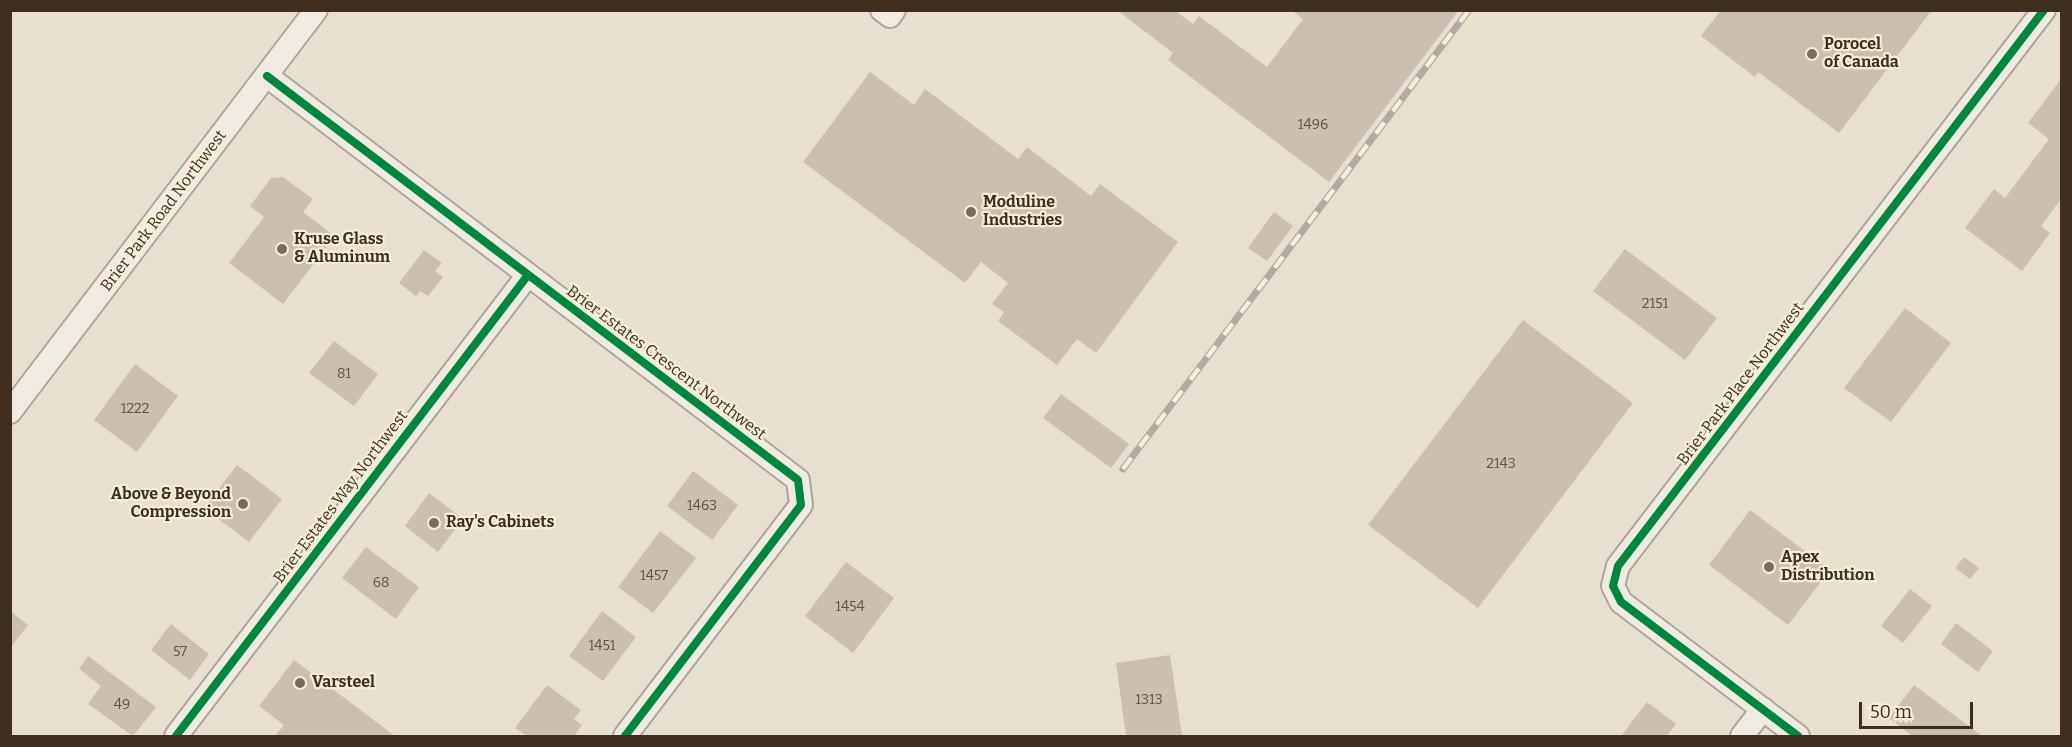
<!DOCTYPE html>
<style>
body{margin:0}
#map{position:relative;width:2072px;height:747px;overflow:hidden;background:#e7e0d1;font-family:Bitter,serif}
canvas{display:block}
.frame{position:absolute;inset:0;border:12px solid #3d2e20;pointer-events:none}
.scale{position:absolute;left:1859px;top:702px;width:114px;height:27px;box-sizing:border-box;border:3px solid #3d2e20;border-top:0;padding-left:8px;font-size:18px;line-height:21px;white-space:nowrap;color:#3d2e20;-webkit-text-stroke:4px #f7eed8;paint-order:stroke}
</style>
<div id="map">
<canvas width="2072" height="747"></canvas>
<div class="frame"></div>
<div class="scale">50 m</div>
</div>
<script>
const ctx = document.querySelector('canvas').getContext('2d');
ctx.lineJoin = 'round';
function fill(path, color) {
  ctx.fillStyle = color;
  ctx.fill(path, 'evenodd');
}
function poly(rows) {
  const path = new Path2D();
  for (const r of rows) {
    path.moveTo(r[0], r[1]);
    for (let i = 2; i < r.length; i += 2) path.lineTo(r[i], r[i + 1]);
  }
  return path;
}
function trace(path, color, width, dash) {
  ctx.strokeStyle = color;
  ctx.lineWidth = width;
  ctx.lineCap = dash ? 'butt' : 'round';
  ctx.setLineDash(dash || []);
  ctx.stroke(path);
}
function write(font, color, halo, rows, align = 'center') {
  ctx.font = font + ' Bitter,serif';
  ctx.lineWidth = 4.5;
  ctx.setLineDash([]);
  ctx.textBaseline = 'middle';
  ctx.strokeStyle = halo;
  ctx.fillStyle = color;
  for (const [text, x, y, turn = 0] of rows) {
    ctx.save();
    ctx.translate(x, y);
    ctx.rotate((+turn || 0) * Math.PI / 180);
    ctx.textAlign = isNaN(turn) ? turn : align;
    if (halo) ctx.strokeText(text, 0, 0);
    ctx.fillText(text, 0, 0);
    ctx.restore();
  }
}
fill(poly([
 [1117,10,1174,10,1193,24,1199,16,1267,67,1303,19,1291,10,1459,10,1329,182,1168,60,1173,53],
 [1721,10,1932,10,1839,133,1758,72,1755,77,1701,36],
 [870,72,914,105,925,89,1018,159,1027,147,1091,196,1100,184,1178,242,1096,353,1077,339,1057,365,998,321,1004,312,992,304,1008,283,981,262,965,283,803,162],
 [2061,79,2061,199,2041,226,2050,233,2022,271,1965,228,1994,189,2005,198,2049,139,2028,123],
 [283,177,313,199,303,212,335,236,283,304,229,263,264,217,250,206,271,178],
 [1274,212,1293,226,1267,261,1248,248],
 [1625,249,1717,318,1685,360,1593,291],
 [424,250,442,263,435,271,443,277,428,296,420,291,416,296,399,283],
 [1905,308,1951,343,1891,422,1844,388],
 [1523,320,1633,403,1478,608,1368,525],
 [334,341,378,374,354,406,309,373],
 [135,364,178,396,137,452,94,420],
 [1061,394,1129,444,1111,468,1043,418],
 [237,465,282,499,249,542,204,508],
 [693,471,738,505,712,540,667,506],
 [429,493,463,519,438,552,405,526],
 [1750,510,1830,570,1788,625,1709,565],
 [660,531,696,558,653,613,618,587],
 [366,547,419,587,396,619,342,578],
 [1964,557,1979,568,1970,579,1955,568],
 [846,562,894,598,853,653,805,616],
 [1910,589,1932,606,1903,643,1881,626],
 [10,611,28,625,10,648],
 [602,611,636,637,603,681,569,656],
 [1956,623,1993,651,1978,672,1941,644],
 [171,624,209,654,190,680,151,650],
 [1170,655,1182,736,1126,736,1116,663],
 [88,656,156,707,133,736,88,704,101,686,79,669],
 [294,660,395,736,275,736,284,725,259,706],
 [547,685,581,710,574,719,582,725,574,736,527,736,515,728],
 [1914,685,1982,736,1912,736,1889,718],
 [1647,702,1676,724,1667,736,1621,736]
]), '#cbbfb2');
const minor = poly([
 [882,10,890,16,894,10],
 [267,76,798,480,801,505,625,736],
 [10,412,316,10],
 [176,736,528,275],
 [1742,736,1763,709],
 [1798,736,1621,602,1613,586,1618,566,2044,10]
]);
trace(minor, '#ada599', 26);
trace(minor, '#efebe3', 22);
const rail = poly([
 [1123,469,1469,10]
]);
trace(rail, '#afaaa2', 7);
trace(rail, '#f7eed8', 4.5, [14]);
trace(poly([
 [267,76,798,480,801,505,625,736],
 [176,736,528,275],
 [1798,736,1621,602,1613,586,1618,566,2044,10]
]), '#00873e', 8);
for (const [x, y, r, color] of [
 [1812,54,6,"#786c5e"],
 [971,212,6,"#786c5e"],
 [282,249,6,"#786c5e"],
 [243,504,6,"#786c5e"],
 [434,523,6,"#786c5e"],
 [1769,567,6,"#786c5e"],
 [300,683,6,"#786c5e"]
]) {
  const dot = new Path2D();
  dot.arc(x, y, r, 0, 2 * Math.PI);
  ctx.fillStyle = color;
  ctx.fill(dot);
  trace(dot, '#f7eed8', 2);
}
write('14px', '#605244', null, [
 ["1496",1313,125],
 ["2151",1655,304],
 ["81",344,374],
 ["1222",135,409],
 ["2143",1501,464],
 ["1463",702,506],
 ["1457",654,576],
 ["68",381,583],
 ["1454",850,607],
 ["1451",602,646],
 ["57",180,652],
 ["1313",1149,700],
 ["49",122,705]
]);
write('bold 16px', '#3d2e20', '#f7eed8', [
 ["Porocel",1824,45],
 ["of Canada",1824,63],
 ["Moduline",983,203],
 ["Industries",983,221],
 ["Kruse Glass",294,240],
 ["& Aluminum",294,258],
 ["Above & Beyond",231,495,"right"],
 ["Compression",231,513,"right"],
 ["Ray's Cabinets",446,523],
 ["Apex",1781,558],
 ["Distribution",1781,576],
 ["Varsteel",312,683]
], 'left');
write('16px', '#3d2e20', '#f7eed8', [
 ["Brier Park Road Northwest",164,211,-53],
 ["Brier Estates Crescent Northwest",666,363,37],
 ["Brier Park Place Northwest",1741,384,-53],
 ["Brier Estates Way Northwest",341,497,-53]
]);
</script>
